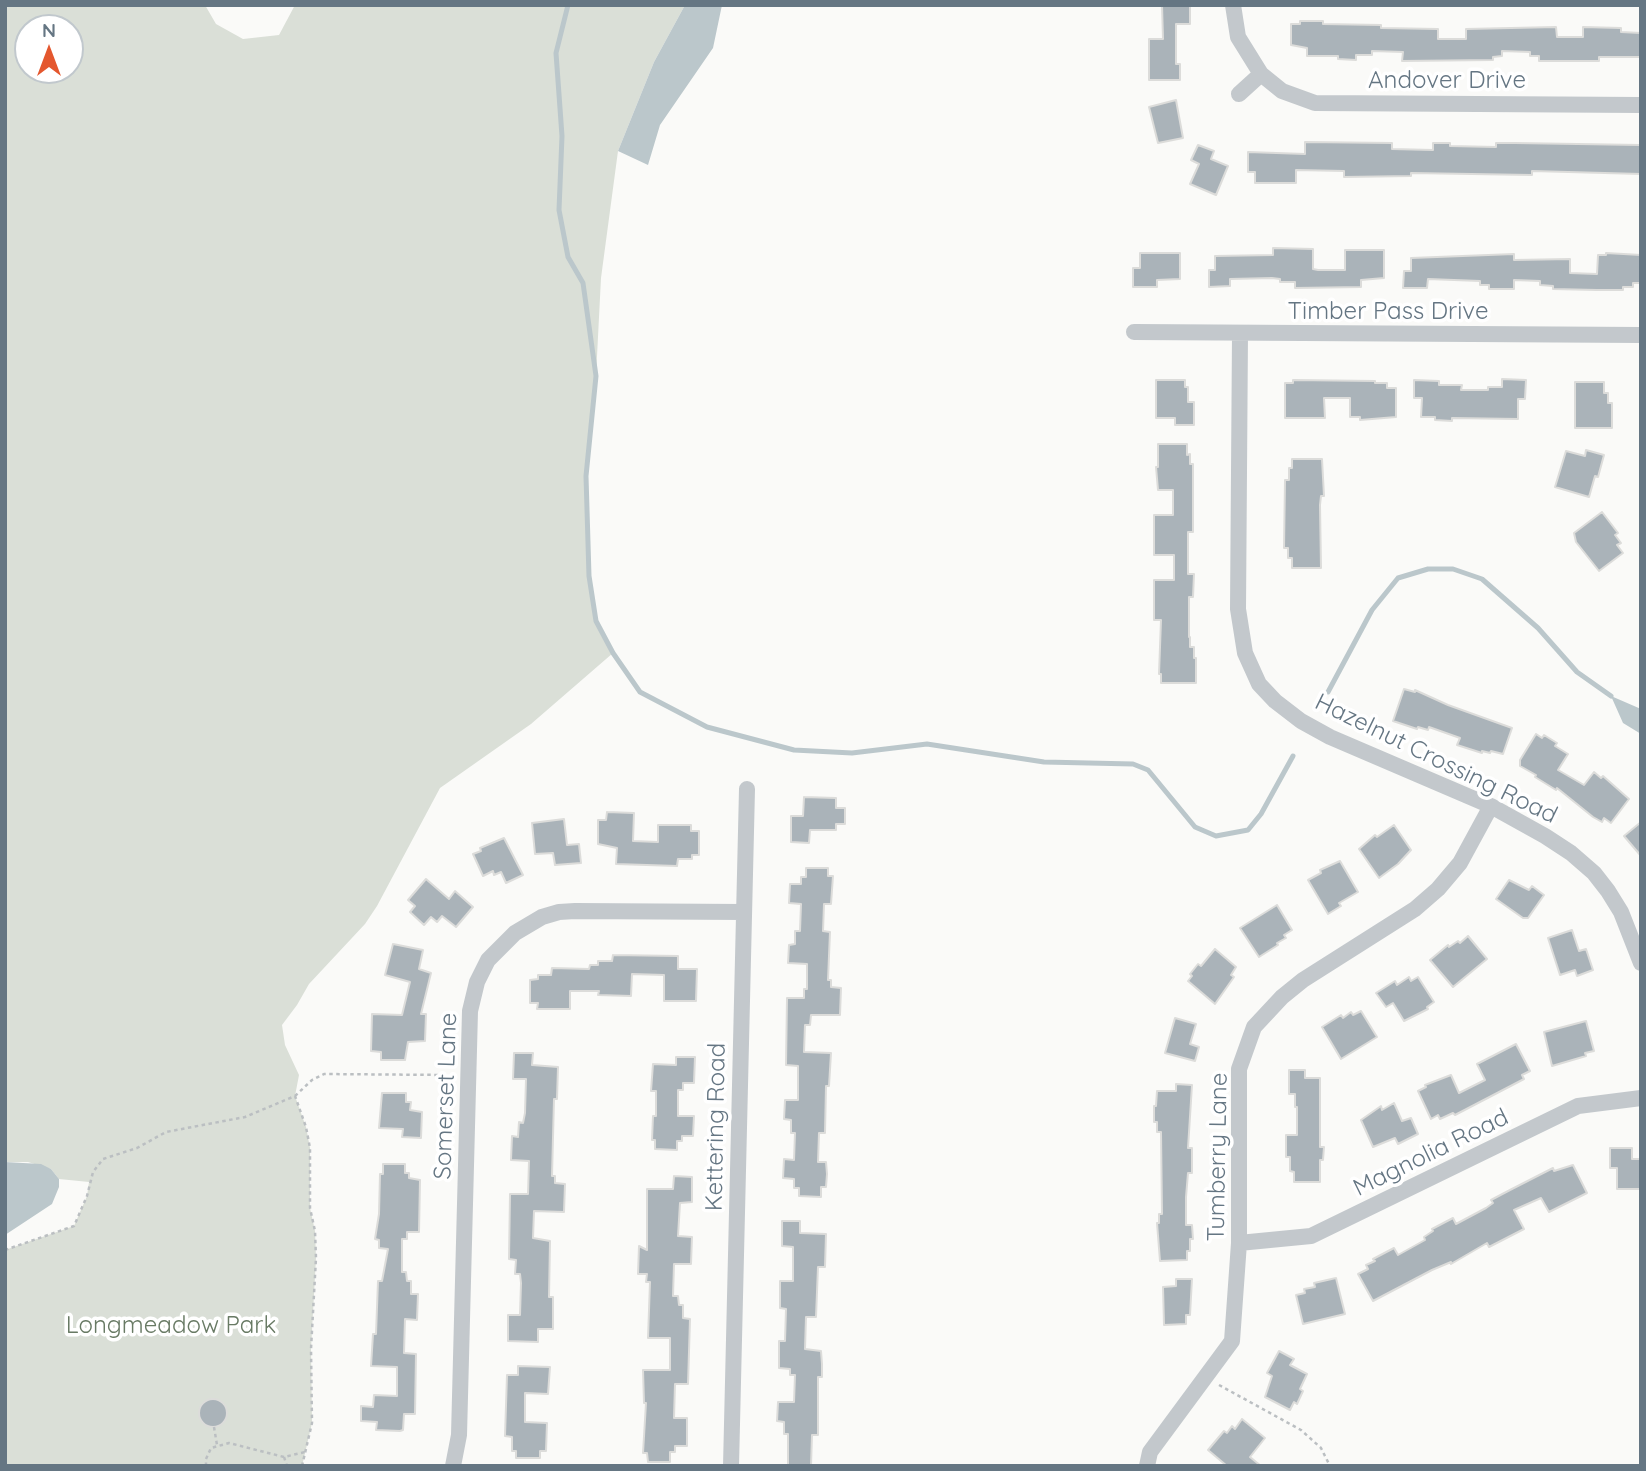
<!DOCTYPE html>
<style>
body{margin:0}
#map{position:relative;width:1646px;height:1471px;overflow:hidden;background:#fafaf8;font-family:Quicksand,sans-serif}
canvas{display:block}
.frame{position:absolute;inset:0;border:7px solid #657683;pointer-events:none}
.north{position:absolute;left:14px;top:14px;width:70px;height:70px;box-sizing:border-box;background:#fff;border:2px solid #c1c8cd;border-radius:50%;rotate:0deg;font-size:19px;font-weight:700;line-height:28px;text-align:center;color:#657683}
.north::after{content:'';display:block;margin:auto;width:24px;height:32px;background:#e4572e;clip-path:polygon(50% 0,100% 100%,50% 72%,0 100%)}
</style>
<div id="map">
<canvas width="1646" height="1471"></canvas>
<div class="frame"></div>
<div class="north">N</div>
</div>
<script>
const ctx = document.querySelector('canvas').getContext('2d');
ctx.lineJoin = 'round';
function fill(path, color) {
  ctx.fillStyle = color;
  ctx.fill(path, 'evenodd');
}
function poly(rows) {
  const path = new Path2D();
  for (const r of rows) {
    if (r.length === 3) {
      path.moveTo(r[0] + r[2], r[1]);
      path.arc(r[0], r[1], r[2], 0, 2 * Math.PI);
      continue;
    }
    path.moveTo(r[0], r[1]);
    for (let i = 2; i < r.length; i += 2) path.lineTo(r[i], r[i + 1]);
  }
  return path;
}
function trace(path, color, width, dash) {
  ctx.strokeStyle = color;
  ctx.lineWidth = width;
  ctx.lineCap = dash ? 'butt' : 'round';
  ctx.setLineDash(dash || []);
  ctx.stroke(path);
}
function write(font, color, halo, rows, align = 'center') {
  ctx.font = font + ' Quicksand,sans-serif';
  ctx.lineWidth = 7;
  ctx.setLineDash([]);
  ctx.textBaseline = 'middle';
  ctx.strokeStyle = halo;
  ctx.fillStyle = color;
  for (const [text, x, y, turn = 0] of rows) {
    ctx.save();
    ctx.translate(x, y);
    ctx.rotate((+turn || 0) * Math.PI / 180);
    ctx.textAlign = isNaN(turn) ? turn : align;
    if (halo) ctx.strokeText(text, 0, 0);
    ctx.fillText(text, 0, 0);
    ctx.restore();
  }
}
fill(poly([
 [5,5,205,5,216,24,243,39,279,35,295,5,685,5,654,62,618,151,601,278,596,376,586,476,589,576,596,621,613,653,531,724,440,788,377,906,365,924,309,984,297,1005,282,1025,285,1045,299,1075,295,1096,306,1127,310,1148,310,1208,315,1231,316,1258,311,1349,312,1423,302,1466,5,1466,5,1250,74,1226,87,1196,89,1182,59,1179,51,1169,28,1162,5,1162],
 [28,28,70,28,70,70,28,70]
]), '#dadfd7');
fill(poly([
 [685,5,722,5,713,48,660,125,648,165,618,151,654,62],
 [1611,696,1641,709,1641,734,1623,723],
 [5,1162,41,1164,51,1169,59,1179,59,1187,52,1204,5,1235]
]), '#bbc7cb');
trace(poly([
 [568,5,556,53,562,136,559,210,568,257,583,283,596,376,586,476,589,576,596,621,613,653,640,692,707,727,794,750,852,753,927,744,1044,762,1133,764,1148,770,1195,827,1216,836,1248,830,1261,814,1293,756],
 [1328,692,1372,610,1398,578,1428,569,1453,569,1482,579,1538,628,1577,672,1611,696]
]), '#bbc7cb', 5);
const building = poly([
 [1162,5,1190,5,1190,24,1176,24,1176,64,1180,64,1180,80,1149,80,1149,39,1163,39,1162,5],
 [1300,21,1323,21,1323,24,1381,25,1381,28,1438,29,1438,39,1466,39,1466,29,1556,27,1557,37,1583,37,1583,27,1621,28,1621,32,1641,33,1641,57,1599,57,1599,61,1539,61,1539,56,1530,56,1530,52,1502,51,1502,56,1493,57,1493,60,1402,61,1403,52,1372,51,1372,55,1356,55,1356,60,1338,59,1338,56,1307,56,1307,48,1291,45,1291,24,1300,24,1300,21],
 [1176,100,1183,138,1158,143,1149,107,1176,100],
 [1305,142,1392,143,1392,149,1433,150,1433,143,1450,143,1450,146,1496,147,1496,143,1515,143,1640,145,1641,174,1532,171,1532,175,1411,173,1411,176,1344,177,1344,171,1296,170,1296,183,1255,183,1255,172,1248,172,1248,152,1305,154,1305,142],
 [1198,145,1214,151,1211,159,1228,166,1216,195,1190,184,1199,164,1191,160,1198,145],
 [1273,248,1313,249,1313,269,1318,270,1345,270,1345,250,1384,250,1384,278,1361,280,1361,287,1295,288,1295,282,1280,282,1280,279,1272,278,1230,279,1230,286,1209,287,1209,270,1215,270,1215,256,1273,255,1273,248],
 [1140,253,1180,253,1180,279,1157,280,1157,287,1133,287,1133,268,1140,268,1140,253],
 [1606,253,1641,255,1641,283,1633,283,1633,287,1623,287,1623,290,1597,290,1553,289,1553,286,1540,285,1540,281,1514,280,1514,289,1489,289,1489,285,1480,285,1480,281,1428,279,1427,288,1403,288,1404,271,1411,271,1411,258,1514,254,1514,260,1570,259,1570,273,1597,274,1598,255,1606,255,1606,253],
 [1502,379,1526,380,1525,399,1518,399,1518,419,1452,418,1452,421,1435,420,1435,417,1421,417,1422,398,1414,398,1414,380,1439,381,1439,385,1462,385,1461,390,1488,390,1488,387,1502,387,1502,379],
 [1156,380,1185,380,1185,387,1188,387,1188,402,1194,402,1194,425,1175,425,1175,418,1156,418,1156,380],
 [1293,380,1375,381,1375,383,1387,383,1387,388,1396,388,1396,417,1360,420,1360,417,1350,417,1350,398,1324,398,1325,418,1285,418,1285,383,1293,383,1293,380],
 [1575,382,1604,382,1604,393,1608,393,1608,403,1612,403,1612,428,1575,428,1575,382],
 [1158,444,1187,444,1187,455,1190,454,1190,464,1193,464,1193,532,1188,532,1188,574,1194,574,1193,597,1189,597,1189,637,1190,637,1190,647,1194,647,1194,658,1196,658,1196,683,1161,683,1161,674,1159,674,1161,620,1154,620,1154,580,1174,580,1174,555,1154,555,1154,515,1173,515,1173,490,1158,490,1156,467,1158,467,1158,444],
 [1586,450,1604,455,1598,477,1595,476,1589,497,1555,487,1566,451,1585,456,1586,450],
 [1292,459,1322,459,1324,496,1321,496,1320,505,1321,568,1292,568,1292,558,1288,558,1288,548,1284,548,1285,480,1289,480,1289,468,1292,468,1292,459],
 [1602,512,1618,533,1615,535,1621,543,1617,545,1623,553,1599,571,1576,542,1574,533,1602,512],
 [1404,689,1415,692,1415,690,1448,705,1512,728,1503,754,1491,751,1490,753,1482,751,1482,753,1457,745,1460,738,1429,727,1428,730,1418,727,1417,729,1393,721,1404,689],
 [1536,734,1542,738,1544,735,1557,743,1555,746,1568,754,1558,770,1584,785,1594,772,1601,778,1603,776,1629,799,1611,823,1604,818,1602,822,1593,817,1557,788,1556,790,1535,777,1536,775,1520,766,1520,760,1536,734],
 [804,797,836,798,836,808,845,808,845,824,836,824,836,830,810,830,809,843,791,842,791,816,803,816,804,797],
 [607,812,634,813,633,841,658,842,658,825,691,825,691,831,699,831,699,855,692,855,692,859,678,859,677,866,616,864,617,848,598,844,598,820,606,820,607,812],
 [564,819,567,845,579,844,581,863,555,865,553,853,535,854,532,823,564,819],
 [1641,822,1641,856,1624,836,1641,822],
 [1394,825,1411,850,1398,864,1379,878,1359,849,1375,835,1377,837,1394,825],
 [504,838,523,875,506,883,501,872,494,875,493,871,483,876,473,854,481,851,480,848,504,838],
 [1340,861,1358,892,1339,903,1341,906,1328,914,1308,880,1321,873,1320,870,1340,861],
 [806,868,828,868,828,876,833,876,831,904,824,904,823,931,830,932,828,980,831,980,831,987,841,988,840,1015,811,1015,810,1025,805,1025,804,1052,831,1053,829,1086,826,1086,825,1133,819,1133,818,1162,826,1162,827,1174,826,1187,821,1187,821,1197,799,1196,799,1188,794,1188,794,1179,783,1178,784,1159,794,1160,795,1133,791,1133,791,1120,784,1119,785,1100,798,1100,798,1066,786,1065,787,998,804,998,804,989,807,989,807,964,788,963,789,945,795,944,795,931,800,931,801,904,789,903,790,884,801,884,801,877,806,877,806,868],
 [426,879,449,899,455,891,473,907,456,927,442,916,437,922,431,917,424,925,410,912,415,906,408,900,426,879],
 [1509,880,1529,890,1532,886,1544,895,1528,918,1523,918,1496,899,1509,880],
 [1277,905,1292,930,1284,935,1286,938,1277,943,1278,945,1259,957,1240,928,1277,905],
 [1572,930,1579,951,1586,949,1593,970,1577,976,1575,970,1560,975,1548,938,1572,930],
 [1468,936,1487,959,1453,987,1430,960,1448,945,1449,947,1458,941,1460,943,1468,936],
 [393,944,423,950,419,969,431,973,421,1014,426,1014,425,1041,408,1042,405,1060,381,1060,381,1052,371,1051,372,1014,402,1015,410,982,385,975,393,944],
 [1215,949,1236,967,1231,975,1234,977,1215,1004,1188,981,1192,976,1190,974,1198,964,1201,966,1215,949],
 [613,955,678,956,678,969,697,969,696,1001,664,1001,664,975,632,974,631,996,598,995,599,991,570,991,570,1009,537,1009,538,1003,530,1003,530,980,538,979,538,975,551,975,552,968,589,969,590,965,598,965,598,961,612,961,613,955],
 [1409,977,1411,981,1418,977,1434,1002,1427,1007,1428,1009,1404,1021,1393,1003,1386,1007,1376,993,1395,981,1397,985,1409,977],
 [1361,1011,1377,1037,1341,1059,1322,1027,1341,1015,1343,1018,1351,1012,1353,1015,1361,1011],
 [1175,1018,1196,1024,1190,1044,1199,1047,1195,1061,1165,1053,1175,1018],
 [1586,1021,1594,1051,1585,1053,1586,1056,1552,1066,1544,1032,1586,1021],
 [1516,1044,1530,1071,1522,1075,1524,1079,1455,1115,1453,1113,1440,1119,1438,1115,1431,1119,1418,1091,1426,1087,1425,1085,1451,1075,1459,1093,1485,1080,1477,1064,1516,1044],
 [514,1053,533,1053,532,1065,558,1067,557,1099,554,1099,552,1176,555,1176,555,1183,565,1184,564,1212,534,1211,533,1238,550,1241,549,1297,553,1297,553,1329,538,1329,538,1342,508,1341,508,1315,520,1315,521,1283,520,1274,515,1274,516,1260,509,1259,510,1194,528,1194,529,1161,511,1160,512,1136,518,1137,519,1122,523,1123,525,1113,526,1079,513,1079,514,1053],
 [676,1057,695,1057,694,1083,683,1083,683,1090,678,1090,678,1116,694,1116,693,1136,682,1136,682,1141,677,1141,677,1150,655,1149,655,1140,652,1140,653,1116,656,1116,656,1091,651,1091,653,1064,676,1065,676,1057],
 [1289,1070,1305,1070,1305,1078,1320,1078,1320,1147,1324,1147,1323,1160,1320,1160,1320,1182,1294,1182,1294,1172,1290,1171,1290,1157,1286,1157,1286,1135,1297,1135,1297,1107,1295,1107,1295,1094,1289,1094,1289,1070],
 [1176,1084,1192,1085,1188,1148,1192,1148,1192,1173,1188,1173,1186,1197,1186,1225,1192,1225,1193,1239,1190,1239,1190,1251,1187,1251,1187,1260,1160,1261,1157,1223,1159,1223,1159,1214,1162,1214,1161,1132,1157,1132,1157,1122,1154,1122,1154,1106,1156,1106,1157,1091,1176,1091,1176,1084],
 [382,1093,406,1093,406,1102,411,1102,410,1110,422,1112,421,1138,402,1137,403,1129,379,1128,382,1093],
 [1394,1103,1402,1121,1411,1118,1418,1134,1398,1144,1395,1138,1373,1147,1361,1120,1381,1106,1382,1110,1394,1103],
 [1610,1148,1632,1148,1632,1159,1641,1159,1641,1189,1617,1189,1617,1168,1610,1168,1610,1148],
 [383,1164,405,1164,405,1173,409,1173,409,1178,420,1180,419,1232,407,1232,407,1239,402,1239,402,1272,406,1272,407,1281,411,1281,411,1294,418,1294,417,1320,405,1319,404,1353,416,1354,415,1414,404,1414,403,1430,400,1431,376,1430,377,1422,361,1421,361,1406,373,1407,374,1395,397,1396,397,1367,371,1366,373,1334,376,1334,378,1281,382,1281,388,1249,379,1248,379,1240,375,1239,379,1214,380,1174,383,1174,383,1164],
 [1573,1165,1587,1193,1549,1212,1541,1198,1514,1210,1524,1229,1489,1247,1487,1243,1451,1264,1451,1262,1432,1270,1373,1301,1358,1274,1368,1269,1366,1265,1375,1261,1373,1259,1394,1248,1398,1255,1425,1240,1424,1237,1433,1231,1432,1229,1453,1218,1456,1224,1486,1208,1493,1203,1491,1200,1510,1190,1553,1168,1554,1171,1573,1165],
 [674,1176,692,1177,692,1202,680,1203,678,1236,692,1237,691,1264,674,1264,673,1296,678,1296,679,1305,683,1305,683,1318,690,1319,688,1384,675,1384,674,1418,687,1418,687,1446,675,1446,675,1452,670,1452,670,1462,648,1462,647,1453,643,1453,646,1403,644,1403,643,1370,670,1370,670,1338,648,1338,650,1282,646,1282,647,1274,638,1274,639,1246,647,1250,647,1189,673,1189,674,1176],
 [782,1221,800,1221,800,1233,826,1234,825,1267,818,1267,816,1317,806,1317,805,1349,821,1351,822,1364,822,1377,818,1377,818,1435,812,1435,811,1466,788,1466,788,1434,784,1434,784,1422,777,1421,778,1402,794,1402,795,1375,790,1375,790,1369,779,1368,779,1341,785,1341,786,1309,780,1308,780,1281,793,1281,793,1247,782,1246,782,1221],
 [1336,1278,1345,1314,1303,1324,1296,1295,1305,1293,1304,1289,1315,1287,1314,1283,1336,1278],
 [1176,1279,1192,1279,1190,1315,1186,1315,1186,1324,1164,1325,1163,1287,1176,1286,1176,1279],
 [1279,1351,1294,1359,1290,1365,1307,1374,1300,1389,1303,1391,1297,1404,1294,1402,1290,1410,1265,1397,1272,1376,1267,1373,1279,1351],
 [518,1366,550,1367,548,1394,525,1393,525,1422,547,1423,546,1451,540,1451,540,1458,516,1458,516,1451,512,1451,512,1437,505,1436,507,1375,518,1375,518,1366],
 [213,1413,14],
 [1242,1419,1265,1438,1250,1457,1261,1466,1227,1466,1208,1450,1224,1431,1227,1433,1232,1426,1235,1429,1242,1419]
]);
fill(building, '#aab3b9');
trace(building, '#dcdcda', 2);
trace(poly([
 [295,1096,312,1080,324,1074,447,1075],
 [5,1250,74,1226,87,1196,93,1172,103,1159,137,1148,166,1132,245,1117,295,1096,306,1127,310,1148,310,1208,315,1231,316,1258,311,1349,312,1423,302,1466],
 [1219,1385,1301,1430,1321,1448,1330,1466],
 [214,1427,217,1445],
 [284,1457,287,1466],
 [206,1466,206,1459,211,1448,229,1443,284,1457,305,1452]
]), '#bbbfc2', 2.5, [3.5, 3.5]);
trace(poly([
 [1233,5,1238,37,1261,74,1282,91,1315,103,1641,105],
 [1239,94,1261,74],
 [1134,332,1641,335],
 [1240,334,1238,609,1245,653,1259,684,1275,701,1301,721,1330,737,1491,806,1545,836,1571,853,1594,873,1608,891,1621,912,1641,963],
 [1239,1243,1311,1236,1578,1106,1641,1098],
 [453,1466,459,1435,470,1011,477,982,488,960,515,933,542,917,559,912,575,911,744,912],
 [731,1466,747,789],
 [1147,1466,1150,1452,1232,1341,1239,1243,1239,1069,1254,1027,1282,997,1303,980,1415,909,1438,889,1460,863,1491,806]
]), '#c3c8cc', 16);
write('24px', '#657683', '#fff', [
 ["Andover Drive",1447,81],
 ["Timber Pass Drive",1388,312],
 ["Hazelnut Crossing Road",1436,759,26],
 ["Somerset Lane",446,1096,-88],
 ["Kettering Road",716,1127,-89],
 ["Magnolia Road",1431,1153,-26],
 ["Tumberry Lane",1218,1157,-89]
]);
write('24px', '#687a64', '#fff', [
 ["Longmeadow Park",171,1326]
]);
</script>
